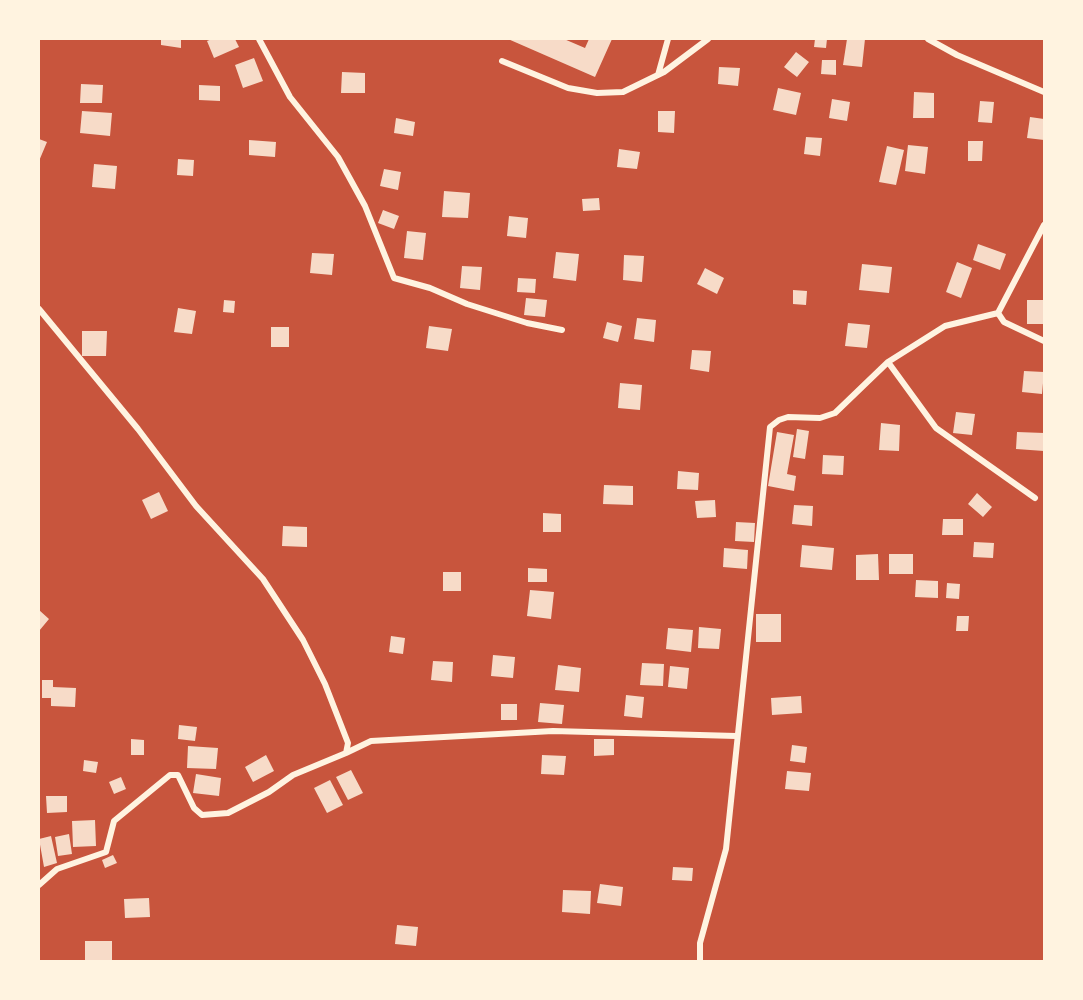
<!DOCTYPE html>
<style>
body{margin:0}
#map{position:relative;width:1083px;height:1000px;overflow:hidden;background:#c8553d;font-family:"DM Sans",sans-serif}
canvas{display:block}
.frame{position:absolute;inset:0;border:40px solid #fff3e0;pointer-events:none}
</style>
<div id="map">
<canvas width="1083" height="1000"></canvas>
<div class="frame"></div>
</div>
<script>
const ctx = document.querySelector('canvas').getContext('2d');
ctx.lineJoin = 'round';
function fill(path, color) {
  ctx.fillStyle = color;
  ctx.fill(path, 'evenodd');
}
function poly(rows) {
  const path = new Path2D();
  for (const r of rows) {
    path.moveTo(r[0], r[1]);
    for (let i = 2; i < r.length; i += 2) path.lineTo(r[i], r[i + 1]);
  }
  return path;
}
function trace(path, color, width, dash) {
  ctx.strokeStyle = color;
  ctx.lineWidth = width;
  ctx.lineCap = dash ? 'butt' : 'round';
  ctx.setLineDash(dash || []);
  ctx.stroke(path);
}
fill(poly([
 [161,39,181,39,181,48,161,45],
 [212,39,235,39,239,47,214,58,207,41],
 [508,39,564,39,585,48,589,39,612,39,595,77],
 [815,39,827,39,826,48,814,47],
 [847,39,865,39,862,67,843,65],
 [796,52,809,62,797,77,784,67],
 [254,58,263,81,243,88,235,65],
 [822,60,836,60,836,75,821,74],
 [719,67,740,68,738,86,718,84],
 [342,72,365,73,365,93,341,93],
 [81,84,103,85,102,103,80,103],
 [199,85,220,86,220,101,199,100],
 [778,88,801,93,796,115,773,110],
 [914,92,934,93,934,118,913,118],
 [832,99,850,102,847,121,829,118],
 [980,101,994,102,992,123,978,122],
 [82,111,112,113,110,136,80,133],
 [658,111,675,111,674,133,658,132],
 [1030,117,1044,119,1044,140,1027,138],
 [396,118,415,122,413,136,394,133],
 [806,137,822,138,820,156,804,154],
 [39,139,47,142,39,161],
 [249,140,276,142,275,157,249,155],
 [968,141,983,141,982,161,968,161],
 [908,145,928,147,925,174,905,171],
 [887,146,904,150,896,185,879,182],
 [619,149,640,152,637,169,617,167],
 [178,159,194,160,193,176,177,175],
 [94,164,117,166,115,189,92,187],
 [384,169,401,172,398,190,380,186],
 [444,191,470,193,468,218,442,217],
 [599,198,600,210,583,211,582,199],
 [383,210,399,216,394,229,378,223],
 [509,216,528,218,526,238,507,236],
 [407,231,426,233,423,260,404,258],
 [978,244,1006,254,1000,270,973,260],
 [556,252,579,254,576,281,553,278],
 [312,253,334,254,332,275,310,273],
 [624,255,644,256,642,282,623,280],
 [957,262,972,268,961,298,946,292],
 [862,264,892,267,889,293,859,290],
 [462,266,482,267,480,290,460,288],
 [705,268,724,278,717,294,697,284],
 [518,278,536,279,535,293,517,292],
 [793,290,807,291,806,305,793,304],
 [526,298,547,300,545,317,524,315],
 [224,300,235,301,234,313,223,312],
 [1027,300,1044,300,1044,324,1027,324],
 [178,308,196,311,192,334,174,332],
 [637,318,656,320,654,342,634,339],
 [607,322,622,326,618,342,603,338],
 [848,323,870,325,867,348,845,346],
 [429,326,452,329,448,351,426,348],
 [271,327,289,327,289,347,271,347],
 [82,331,107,331,106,356,82,356],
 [692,350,711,351,709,372,690,369],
 [1024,371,1044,372,1042,394,1022,392],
 [620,383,642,385,640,410,618,408],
 [956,412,975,414,972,435,953,433],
 [881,423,900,425,899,451,879,450],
 [797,429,809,431,805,459,793,457],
 [777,432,794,435,787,474,796,476,794,491,768,486],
 [1017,432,1044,433,1044,451,1016,449],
 [823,455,844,456,843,475,822,474],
 [678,471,699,473,698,490,677,489],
 [604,485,633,486,633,505,603,504],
 [159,492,168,511,151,519,142,500],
 [977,493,992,507,983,517,968,504],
 [715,500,716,517,697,518,695,501],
 [794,505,813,506,812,526,792,524],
 [543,513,561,514,561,532,543,532],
 [943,519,963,519,963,535,942,535],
 [736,522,755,523,754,542,735,541],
 [283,526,307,527,307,547,282,546],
 [974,542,994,543,993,558,973,557],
 [802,545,834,548,832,570,800,567],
 [724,548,748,550,747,569,723,567],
 [878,554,879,580,856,580,856,555],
 [889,554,913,554,913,574,889,574],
 [528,568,547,569,547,582,528,582],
 [443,572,461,572,461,591,443,591],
 [916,580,938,581,938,598,915,597],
 [947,583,960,584,959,599,946,598],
 [530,590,554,592,551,619,527,616],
 [39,610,49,619,39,631],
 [756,614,781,614,781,642,756,642],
 [957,616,969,616,968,631,956,631],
 [699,627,721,629,719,649,698,648],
 [668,628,693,630,691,652,666,649],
 [391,636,405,638,403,654,389,652],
 [493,655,515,657,513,678,491,676],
 [433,661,453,662,452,682,431,680],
 [642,663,664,664,663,686,640,685],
 [558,665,581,668,579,692,555,690],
 [670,666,689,668,687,689,668,687],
 [42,680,53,680,53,687,76,688,75,707,51,706,51,698,42,698],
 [626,695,644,697,642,718,624,716],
 [801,696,802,713,772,715,771,698],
 [540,703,564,705,562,724,538,722],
 [501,704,517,704,517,720,501,720],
 [179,725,197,727,195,741,178,739],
 [131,739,144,740,144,755,131,755],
 [594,739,614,739,614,755,594,756],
 [792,745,807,747,805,763,790,761],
 [188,746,218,748,216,769,187,768],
 [266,755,274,771,253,782,245,767],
 [542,755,566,756,564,775,541,774],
 [84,760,98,762,96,773,83,771],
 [351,770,363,793,348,800,336,777],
 [787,771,811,773,809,791,785,789],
 [196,774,221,778,219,796,193,793],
 [121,777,126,789,114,794,109,782],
 [330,780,343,805,327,813,314,788],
 [46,796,67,796,67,812,47,813],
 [95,820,96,846,73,847,72,821],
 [69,834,72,854,58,856,55,837],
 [51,836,57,863,44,867,39,839],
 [113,855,117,863,105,868,102,860],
 [673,867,693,868,692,881,672,880],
 [600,884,623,887,621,906,597,903],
 [563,890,591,891,590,914,562,912],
 [149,898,150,917,125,918,124,899],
 [397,925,418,927,416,946,395,944],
 [85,941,112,941,112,961,85,961]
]), '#f7dbc8');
trace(poly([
 [259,39,290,97,338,157,365,206,394,278,430,288,467,304,527,323,562,330],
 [928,39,957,55,1044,92],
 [502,61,568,88,597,93,623,92,664,72,708,39],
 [658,75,668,39],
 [39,309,138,429,196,506,263,579,303,640,325,684,348,743,346,753,293,775,269,792,228,813,202,815,194,808,178,775,170,775,114,821,106,852,57,869,39,885],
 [998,313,1004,322,1044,341],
 [888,362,936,428,1035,498],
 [346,753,371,741,553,731,736,736],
 [700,961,700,943,726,849,770,427,779,420,788,417,820,418,835,413,888,362,945,326,998,313,1044,225]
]), '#fff3e0', 6);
</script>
